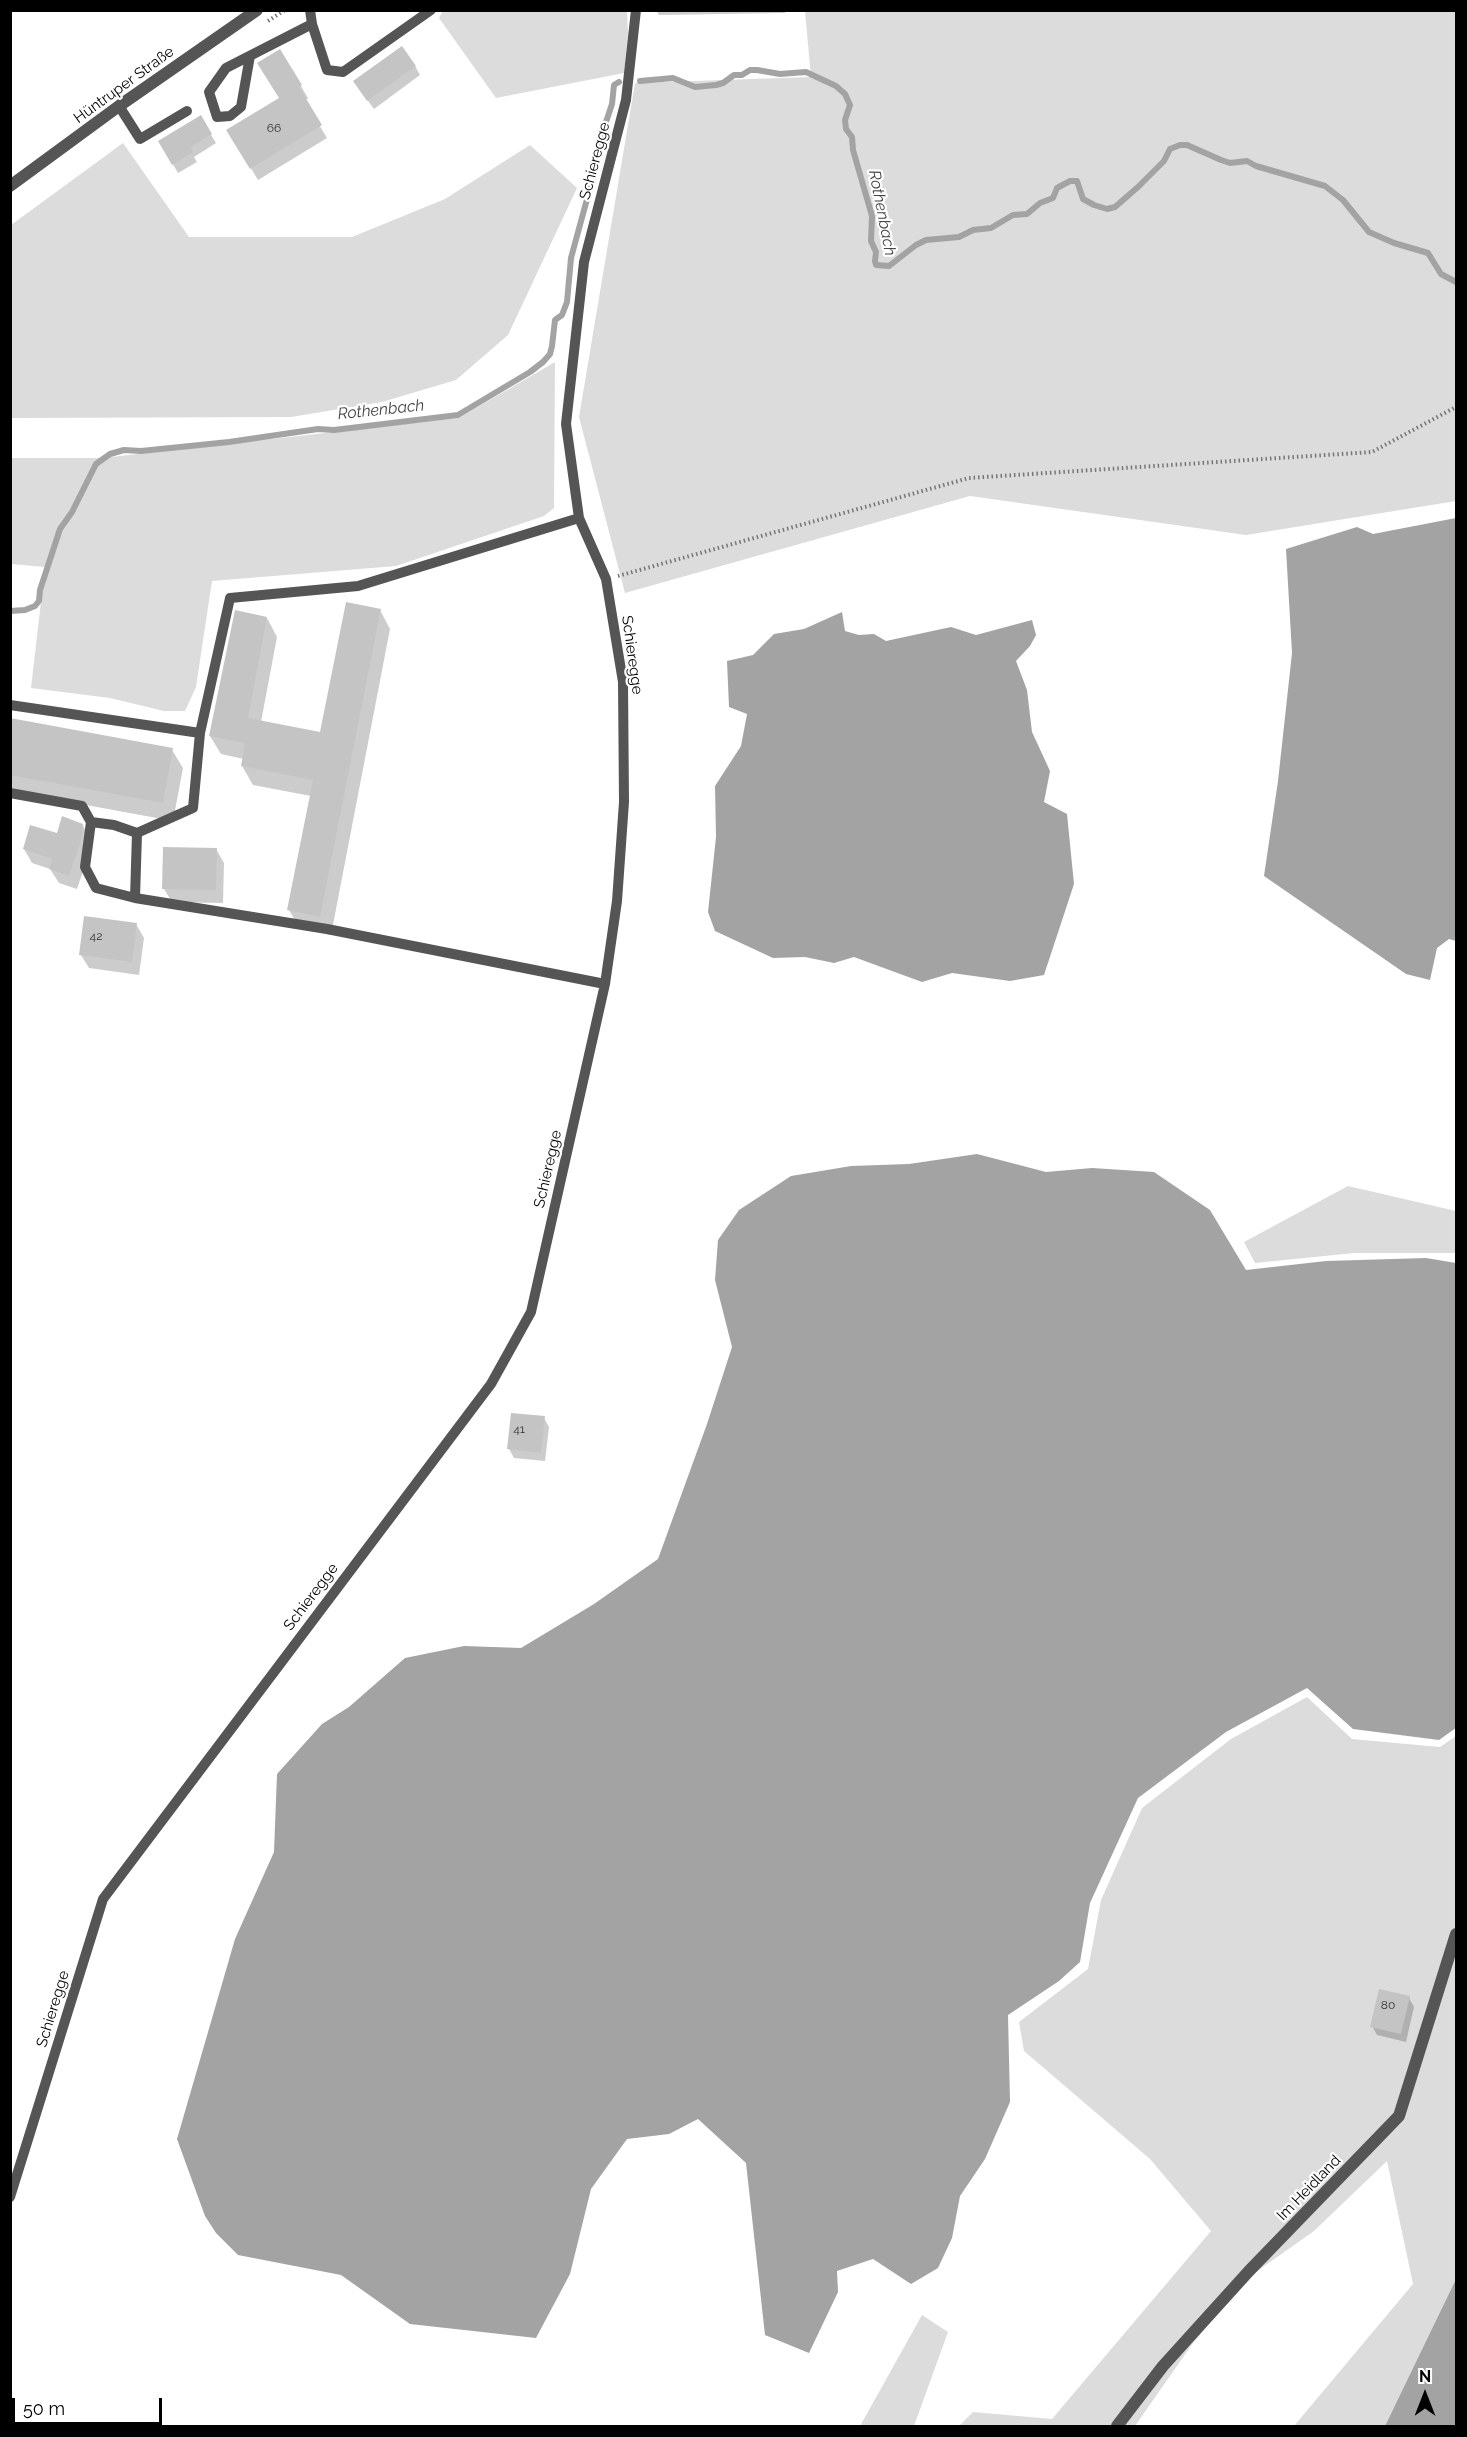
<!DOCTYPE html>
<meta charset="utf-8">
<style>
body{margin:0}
#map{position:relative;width:1467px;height:2437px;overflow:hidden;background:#fff;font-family:Raleway,sans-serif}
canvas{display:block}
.frame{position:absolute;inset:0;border:12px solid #000;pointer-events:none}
.north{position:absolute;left:1395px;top:2365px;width:60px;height:60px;-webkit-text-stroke:4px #fff;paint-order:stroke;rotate:0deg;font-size:16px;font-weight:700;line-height:24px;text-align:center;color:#000}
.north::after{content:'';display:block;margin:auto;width:21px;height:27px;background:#000;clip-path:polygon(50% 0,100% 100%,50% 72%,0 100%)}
.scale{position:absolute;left:12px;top:2398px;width:150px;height:27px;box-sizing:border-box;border:3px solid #000;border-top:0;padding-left:8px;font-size:18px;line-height:21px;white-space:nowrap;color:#000;-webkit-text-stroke:4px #fff;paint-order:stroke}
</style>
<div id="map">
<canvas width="1467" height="2437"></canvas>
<div class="frame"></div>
<div class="north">N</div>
<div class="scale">50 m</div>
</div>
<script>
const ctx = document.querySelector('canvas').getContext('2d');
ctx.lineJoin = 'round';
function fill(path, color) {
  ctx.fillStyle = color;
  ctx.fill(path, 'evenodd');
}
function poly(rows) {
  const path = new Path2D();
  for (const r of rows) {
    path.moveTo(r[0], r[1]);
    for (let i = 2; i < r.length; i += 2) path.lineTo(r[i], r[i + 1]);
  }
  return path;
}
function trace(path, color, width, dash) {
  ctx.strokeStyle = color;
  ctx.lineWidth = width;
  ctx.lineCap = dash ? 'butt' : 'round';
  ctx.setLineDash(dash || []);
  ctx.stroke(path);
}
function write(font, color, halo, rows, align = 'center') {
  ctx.font = font + ' Raleway,sans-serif';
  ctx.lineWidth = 4.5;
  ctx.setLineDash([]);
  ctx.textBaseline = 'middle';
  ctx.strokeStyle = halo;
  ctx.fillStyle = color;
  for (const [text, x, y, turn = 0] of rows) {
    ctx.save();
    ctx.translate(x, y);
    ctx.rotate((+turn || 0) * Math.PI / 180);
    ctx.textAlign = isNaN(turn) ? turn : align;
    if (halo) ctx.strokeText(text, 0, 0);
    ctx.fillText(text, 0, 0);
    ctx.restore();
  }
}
fill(poly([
 [443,10,627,11,628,33,624,73,496,98,439,18],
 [805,11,1456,11,1456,501,1246,535,970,496,625,593,579,417,635,83,811,77],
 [123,143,189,237,352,237,445,199,530,145,577,188,508,335,456,380,382,402,291,417,11,418,11,225],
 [555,362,554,508,544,516,396,566,212,581,196,687,185,711,164,711,110,698,31,688,45,567,11,564,11,458,102,458,459,418],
 [1348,1186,1456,1211,1456,1253,1354,1253,1255,1263,1244,1242],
 [1307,1697,1352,1739,1440,1747,1456,1736,1456,2279,1385,2426,1294,2426,1413,2284,1387,2161,1314,2231,1249,2277,1193,2343,1135,2426,959,2426,973,2412,1052,2419,1211,2231,1150,2159,1024,2051,1019,2022,1088,1969,1101,1900,1142,1808,1231,1739],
 [922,2315,948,2332,914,2426,860,2426]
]), '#dcdcdc');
fill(poly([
 [1456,518,1456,941,1449,939,1437,948,1430,980,1406,974,1264,876,1278,781,1292,653,1286,549,1357,527,1373,534],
 [842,612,845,631,859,635,874,634,886,641,951,627,976,635,1032,620,1036,635,1030,646,1016,661,1027,690,1032,732,1050,771,1044,802,1067,814,1074,884,1044,975,1010,981,952,973,922,982,854,957,834,963,805,957,773,958,715,931,708,912,716,837,715,786,741,746,747,714,729,707,727,661,753,655,774,634,804,629],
 [977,1154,1046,1172,1092,1168,1154,1172,1210,1210,1246,1270,1326,1261,1426,1258,1456,1263,1456,1728,1439,1740,1353,1729,1307,1688,1226,1732,1138,1798,1090,1903,1080,1962,1059,1981,1008,2015,1010,2102,985,2159,960,2196,952,2238,938,2268,911,2284,873,2259,837,2271,838,2292,809,2353,765,2335,746,2163,698,2119,669,2134,627,2139,591,2189,570,2274,536,2338,410,2324,341,2275,238,2255,216,2233,205,2216,177,2139,235,1939,274,1852,277,1774,322,1724,349,1707,405,1658,464,1646,521,1648,594,1604,658,1559,707,1424,732,1347,715,1280,718,1240,739,1210,791,1176,851,1166,909,1164],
 [1456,2279,1456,2426,1385,2426]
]), '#a3a3a3');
fill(poly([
 [656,10,785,10,785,13,659,15],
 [280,51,308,98,305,101,327,138,258,180,236,143,281,99],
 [415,66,420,75,374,109,360,90],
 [200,117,216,143,194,157,197,162,178,173,160,142],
 [380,610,390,629,331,935,300,929,289,910,311,796,253,785,242,766,244,759,221,754,210,736,267,618,277,637,261,722,321,734],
 [10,720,172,750,183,768,173,821,10,791],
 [82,824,90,838,88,856,77,889,59,883,50,869,32,863,24,849],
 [216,849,224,863,223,903,172,902,164,889],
 [136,924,144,938,139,975,89,968,81,955],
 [544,1418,549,1427,545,1461,514,1458,509,1449],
 [1409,1998,1414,2007,1406,2042,1377,2035,1372,2026]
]), '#0003');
trace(poly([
 [640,81,673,78,695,87,716,85,723,83,734,75,742,75,750,70,757,70,780,74,806,72,836,86,845,94,850,105,845,120,846,129,852,137,853,150,872,216,871,241,876,252,875,261,876,265,889,266,916,245,926,240,959,237,973,230,991,228,1013,215,1027,214,1040,203,1053,198,1057,188,1070,181,1077,181,1083,199,1094,205,1107,209,1115,207,1138,187,1164,161,1170,149,1180,145,1187,145,1221,160,1230,163,1247,161,1256,166,1325,186,1343,200,1369,232,1394,243,1428,253,1441,274,1456,282],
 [10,611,25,610,35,606,39,601,40,590,60,529,72,512,96,464,110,454,124,450,141,451,229,442,318,429,334,430,458,415,530,372,543,362,550,354,552,346,555,320,562,315,567,302,571,258,596,166,600,140,612,104,614,85,619,82]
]), '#a3a3a3', 6);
fill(poly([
 [402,46,416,66,367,101,353,81],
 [280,49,302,85,299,87,322,125,250,169,226,130,279,98,257,63],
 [201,115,212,134,191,147,193,152,172,165,158,141],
 [346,602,381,609,320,917,287,910,313,780,241,766,245,743,209,736,235,610,267,617,248,718,320,732],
 [10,718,173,748,163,803,10,775],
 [62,816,83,824,81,841,69,876,49,869,52,859,23,849,30,825,57,833],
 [163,847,217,848,216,890,162,889],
 [84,916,137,923,132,962,79,955],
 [511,1413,545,1416,541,1453,507,1449],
 [1379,1989,1410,1996,1401,2034,1370,2027]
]), '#c4c4c4');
trace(poly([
 [268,21,285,10],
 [618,576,969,478,1372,452,1456,407]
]), '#777', 4, [1.5, 3]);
trace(poly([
 [310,10,312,24],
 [250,56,241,107,230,116,217,117,209,92,226,68,312,24,327,70,343,72,431,10],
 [119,106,140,139,187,111],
 [10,705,200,733],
 [10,793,82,806,91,822,85,867,96,888,135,898],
 [91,822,114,825,137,833,193,808,200,733,230,598,358,586,579,518],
 [137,833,135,898,327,929,605,984],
 [10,2197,103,1899,491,1384,531,1312,605,984,617,901,624,802,623,682,606,579,579,518,566,424,584,262,626,100,636,10]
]), '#555', 10);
trace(poly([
 [1117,2426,1163,2366,1249,2271,1399,2116,1456,1934]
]), '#555', 12);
trace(poly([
 [10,186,119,106,257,10]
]), '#555', 12);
write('12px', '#313131', null, [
 ["66",274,128],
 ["42",96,936],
 ["41",519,1429],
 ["80",1388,2005]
]);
write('15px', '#000', '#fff', [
 ["Hüntruper Straße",124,85,-36],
 ["Schieregge",595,161,-75],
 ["Schieregge",632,655,82],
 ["Schieregge",548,1169,-77],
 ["Schieregge",311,1597,-53],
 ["Schieregge",53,2009,-73],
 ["Im Heidland",1309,2188,-46]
]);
write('italic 16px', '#444', '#fff', [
 ["Rothenbach",882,213,79],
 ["Rothenbach",381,410,-6]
]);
</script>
